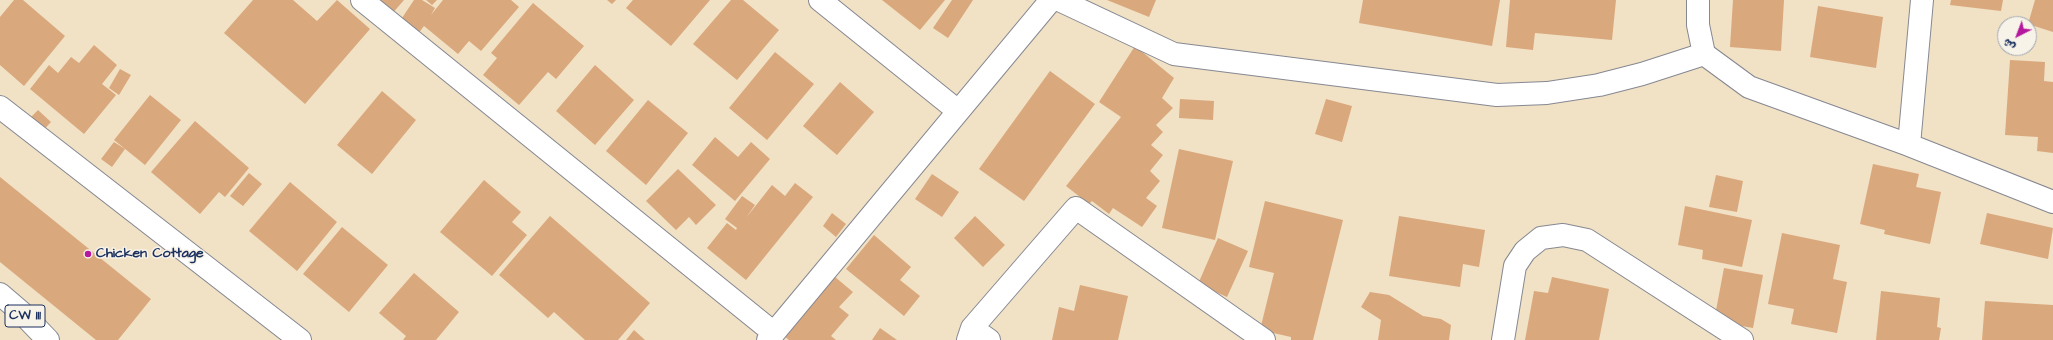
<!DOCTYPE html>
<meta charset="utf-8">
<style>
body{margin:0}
#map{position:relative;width:2053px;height:340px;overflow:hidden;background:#f1e1c5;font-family:"Architects Daughter","Playpen Sans Arabic",sans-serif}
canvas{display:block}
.north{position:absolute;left:1997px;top:16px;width:40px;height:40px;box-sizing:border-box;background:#f7f3e8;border:1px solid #9fa5b1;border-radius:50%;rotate:222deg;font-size:11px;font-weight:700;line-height:16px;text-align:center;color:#1b2f5e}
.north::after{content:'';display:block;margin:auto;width:14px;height:18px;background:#b5179e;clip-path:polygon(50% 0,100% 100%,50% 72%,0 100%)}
</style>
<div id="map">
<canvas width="2053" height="340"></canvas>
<div class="north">ش</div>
</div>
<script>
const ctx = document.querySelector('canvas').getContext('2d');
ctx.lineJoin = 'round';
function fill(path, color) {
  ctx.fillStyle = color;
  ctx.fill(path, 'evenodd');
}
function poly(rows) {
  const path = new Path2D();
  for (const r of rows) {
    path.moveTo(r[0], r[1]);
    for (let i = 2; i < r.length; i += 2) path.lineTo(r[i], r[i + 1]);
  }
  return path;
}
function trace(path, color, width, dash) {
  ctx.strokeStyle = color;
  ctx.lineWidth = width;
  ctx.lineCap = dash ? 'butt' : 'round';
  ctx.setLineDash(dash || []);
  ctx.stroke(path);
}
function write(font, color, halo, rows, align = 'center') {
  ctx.font = font + ' "Architects Daughter",sans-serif';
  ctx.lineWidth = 3;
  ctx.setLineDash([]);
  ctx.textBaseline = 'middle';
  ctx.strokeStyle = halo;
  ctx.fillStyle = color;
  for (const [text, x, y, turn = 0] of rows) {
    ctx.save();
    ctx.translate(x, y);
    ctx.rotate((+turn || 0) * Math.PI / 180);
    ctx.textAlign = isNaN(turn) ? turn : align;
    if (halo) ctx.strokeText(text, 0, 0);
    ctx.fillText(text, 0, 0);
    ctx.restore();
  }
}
fill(poly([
 [14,0,23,0,65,36,24,86,0,65,0,17],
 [253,0,293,0,317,21,337,0,370,29,305,104,224,33],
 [373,0,404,0,391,15],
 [414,0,422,0,435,8,431,15,443,0,511,0,519,7,481,51,469,41,458,54,424,26,418,34,400,21],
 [426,0,437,0,432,5],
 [607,0,616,0,612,4],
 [633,0,710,0,671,46,626,8],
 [731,0,743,0,779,30,737,80,693,44],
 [882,0,945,0,920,30],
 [952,0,973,0,948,38,933,28],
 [1107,0,1156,0,1149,17],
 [1363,0,1500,0,1492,46,1359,23],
 [1510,0,1616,0,1612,40,1535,33,1533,50,1506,47],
 [1733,0,1784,0,1781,51,1730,47],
 [1951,0,2003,0,2001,11,1950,5],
 [2035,0,2053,0,2053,32,2028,24],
 [533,3,584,46,556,79,548,72,519,105,483,75,497,58,491,53],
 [1818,6,1883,17,1876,68,1810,57],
 [94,45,117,65,102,84,116,95,84,134,30,89,49,65,58,73,71,57,79,63],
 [1135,46,1174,78,1162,98,1173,108,1156,125,1163,132,1151,145,1163,155,1150,171,1160,181,1146,198,1157,206,1142,227,1113,208,1109,214,1092,201,1089,204,1066,186,1121,117,1099,102],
 [775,52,814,84,767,140,729,108],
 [2010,60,2045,62,2044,81,2053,82,2053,153,2037,151,2038,137,2005,135],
 [595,65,634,100,595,145,556,111],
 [120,69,131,75,119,95,109,88],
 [1050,71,1095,104,1024,201,979,169],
 [840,82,874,112,837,155,803,126],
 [382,91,416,120,372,174,337,145],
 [150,95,181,120,145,165,114,140],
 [1180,99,1214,101,1213,120,1179,118],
 [1326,99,1352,106,1342,142,1315,134],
 [648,100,688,133,646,185,606,151],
 [38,110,51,122,39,135,25,123],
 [195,121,249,168,225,197,219,192,200,214,151,172],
 [715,137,738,157,751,142,770,159,735,201,692,165],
 [114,142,125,149,112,167,101,159],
 [1179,149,1233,161,1215,240,1162,228],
 [1873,164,1919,174,1916,187,1941,192,1930,244,1884,234,1885,230,1860,224],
 [678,169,716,205,696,225,689,217,676,230,646,201],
 [249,173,262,184,243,206,230,196],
 [932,174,959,192,942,217,915,199],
 [1716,175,1743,181,1737,212,1709,207],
 [0,177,151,299,118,340,96,340,0,262],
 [484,180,521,212,512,222,527,235,492,276,440,232],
 [290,182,337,222,297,271,249,231],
 [795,183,813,197,746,280,707,248,727,223,736,230,737,228,725,219,742,196,755,205,746,218,772,185,785,196],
 [1265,201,1343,220,1313,340,1291,340,1291,337,1260,330,1274,273,1249,267],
 [1685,206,1752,220,1742,267,1702,259,1703,250,1678,245],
 [832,213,846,224,836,237,823,226],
 [1987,213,2053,228,2048,259,1980,244],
 [550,216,650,303,618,340,585,340,554,312,548,318,499,275],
 [975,216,1005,245,983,267,954,238],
 [1399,216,1485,230,1479,267,1463,264,1460,287,1389,276],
 [342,227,388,265,349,312,303,274],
 [1782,233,1840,245,1833,279,1847,282,1837,333,1791,324,1794,309,1768,304],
 [874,235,911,267,900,280,920,296,904,316,846,269],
 [1218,238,1248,251,1227,297,1198,284],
 [1724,268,1763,275,1753,328,1714,321],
 [414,273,459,312,436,340,403,340,406,336,379,313],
 [835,277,853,292,839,307,849,315,831,336,836,340,789,340,784,336],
 [1552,277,1609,289,1599,340,1525,340,1534,291,1548,293],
 [1080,285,1128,296,1118,340,1052,340,1059,307,1074,311],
 [1881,291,1940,298,1937,327,1941,328,1939,340,1876,340],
 [1370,292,1389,295,1423,316,1441,319,1451,325,1449,340,1378,340,1381,320,1361,307],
 [1985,301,2053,305,2053,340,1982,340],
 [880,328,897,340,872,340],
 [634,330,645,340,626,340]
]), '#daa87d');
const street = poly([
 [362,0,774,333],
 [820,0,958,111],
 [1059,0,1174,54,1497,95,1547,93,1599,85,1642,74,1704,54],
 [1698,0,1698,25,1704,54,1749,87,1909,145,2053,202],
 [0,107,300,340],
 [1909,145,1922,0],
 [972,328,989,340],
 [768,340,1051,0],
 [968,340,972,328,1076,208,1264,340],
 [1503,340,1515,266,1525,251,1541,238,1563,235,1587,240,1742,340]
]);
const primary = poly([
 [0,294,21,312,48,340]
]);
trace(street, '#868892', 24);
trace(primary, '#868892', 24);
trace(street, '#fff', 22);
trace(primary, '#fff', 22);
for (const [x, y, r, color] of [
 [88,254,4,"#b5179e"]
]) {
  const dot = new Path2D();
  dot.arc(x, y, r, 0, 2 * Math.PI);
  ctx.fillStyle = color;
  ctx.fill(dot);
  trace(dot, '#f7f3e8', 1.5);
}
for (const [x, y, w] of [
 [25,316,40]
]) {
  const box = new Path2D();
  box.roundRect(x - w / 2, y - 11, w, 22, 3);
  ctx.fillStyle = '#f7f3e8';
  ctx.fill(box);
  trace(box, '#1b2f5e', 1);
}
write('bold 13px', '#1b2f5e', null, [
 ["CW 111",25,316]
]);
write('bold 14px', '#1b2f5e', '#f7f3e8', [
 ["Chicken Cottage",96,254]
], 'left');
</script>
